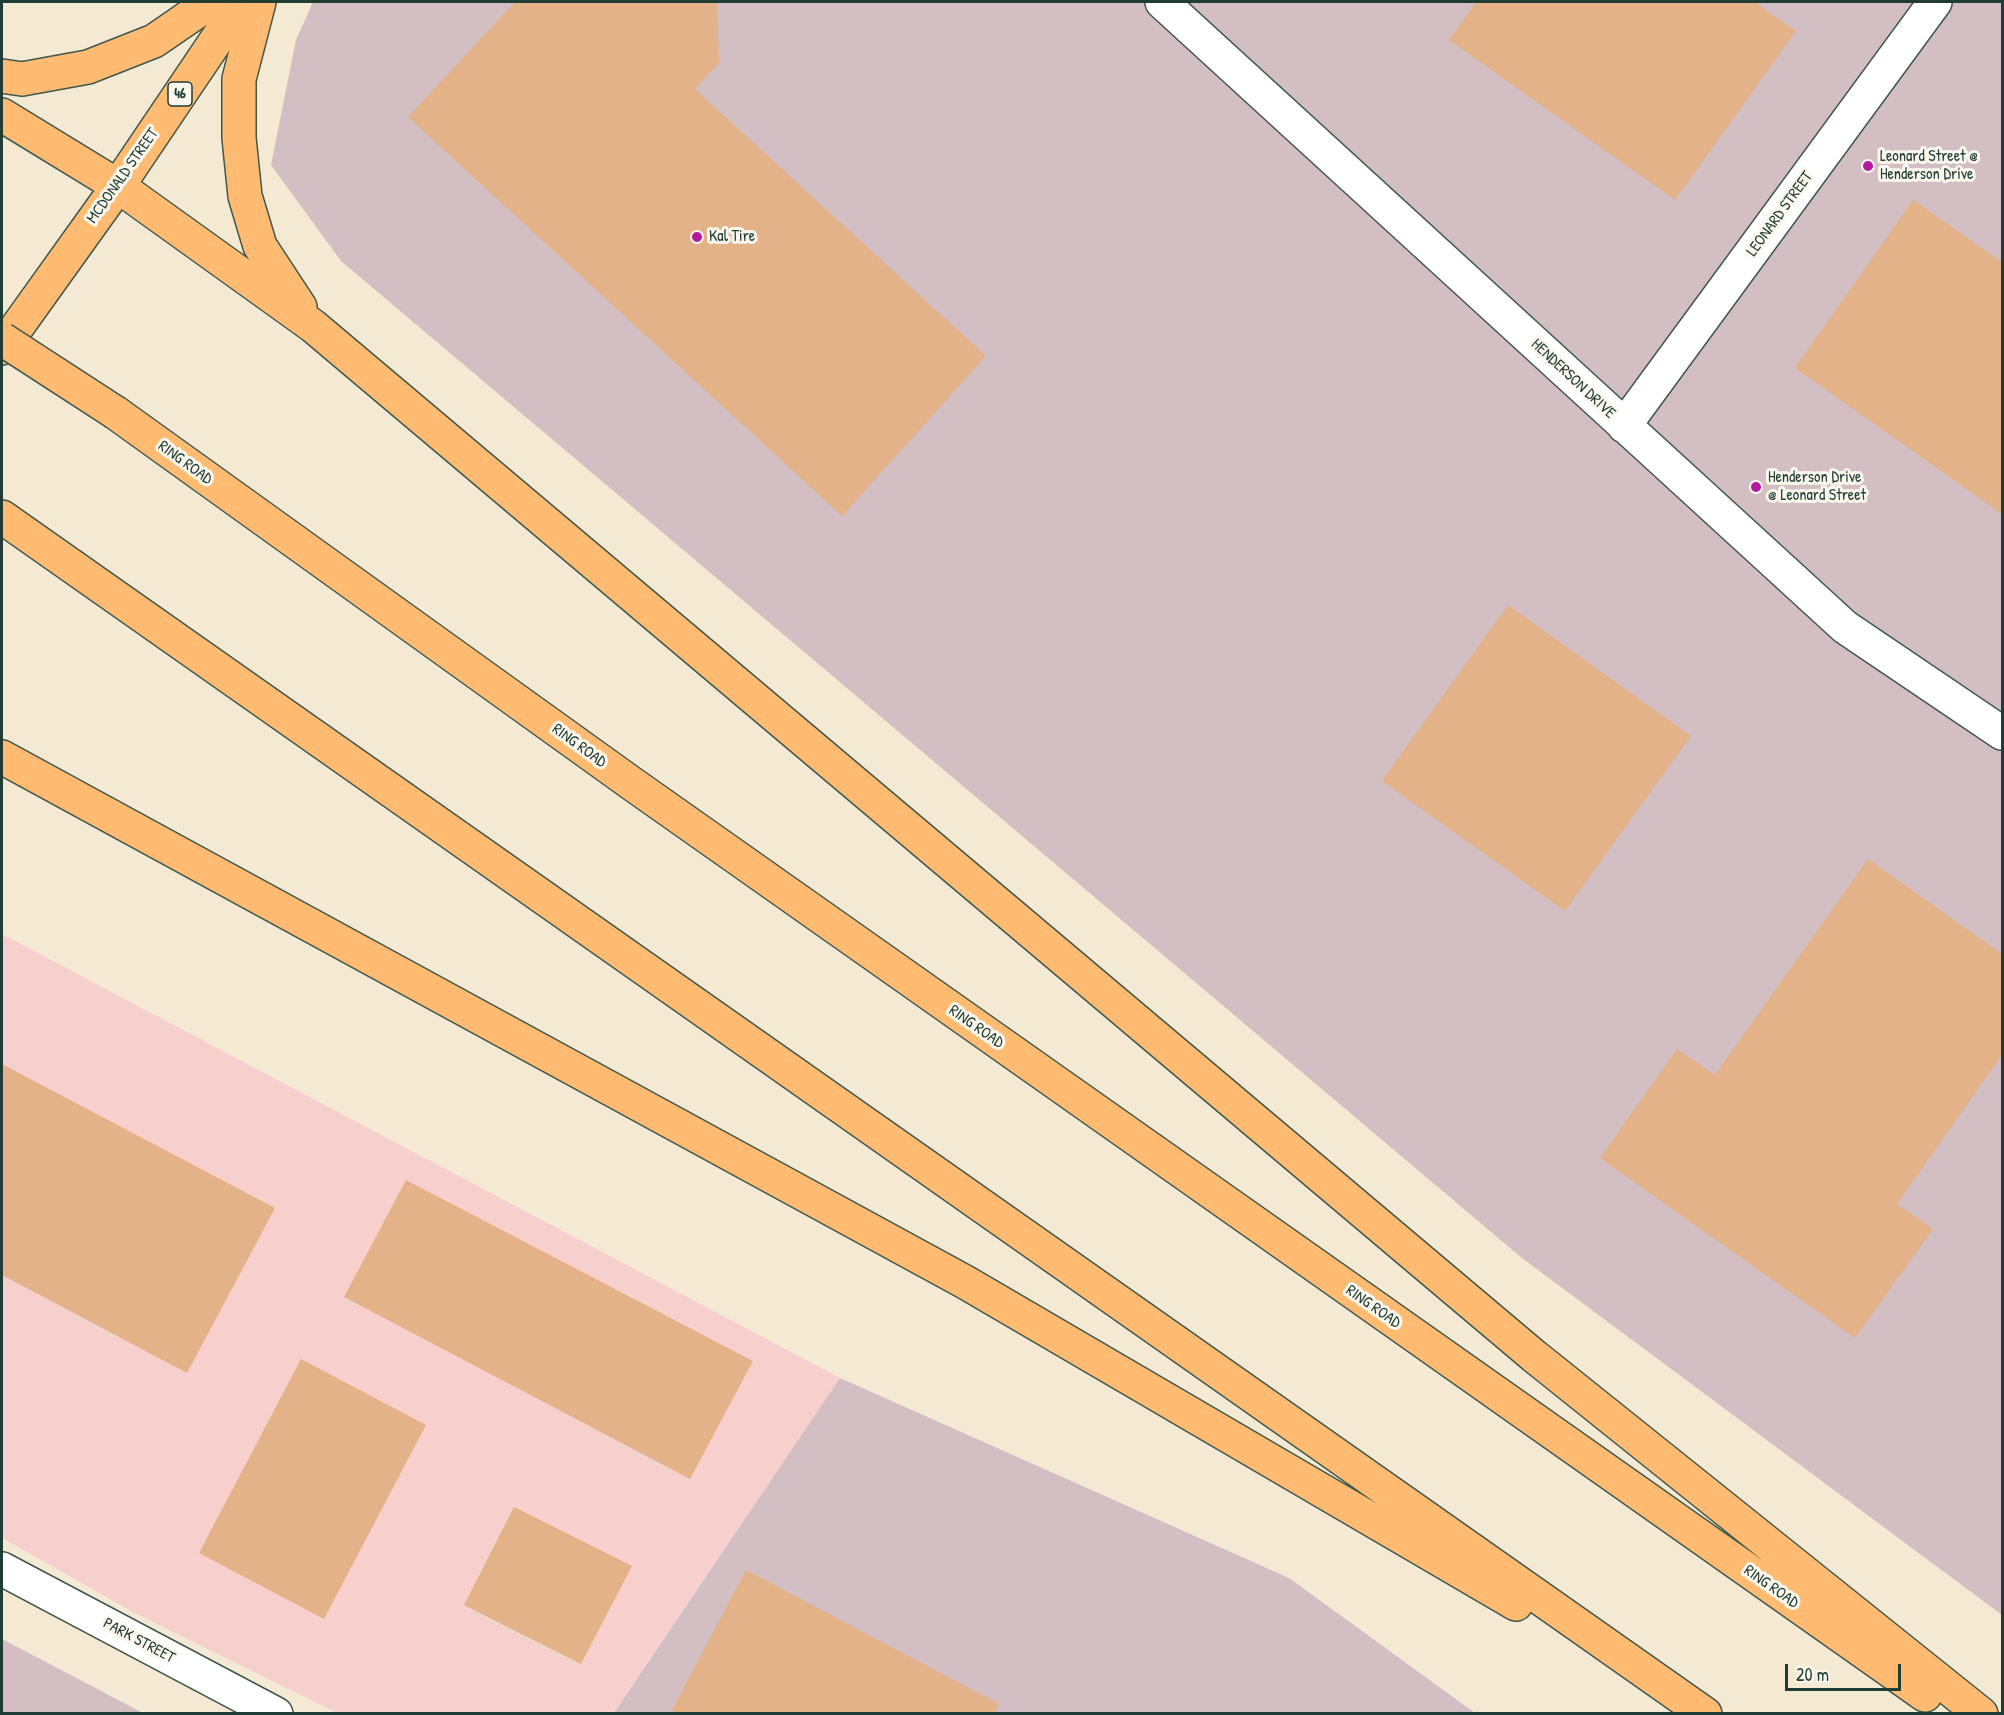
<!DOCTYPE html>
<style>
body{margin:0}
#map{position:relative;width:2004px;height:1715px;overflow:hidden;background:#f4e9d2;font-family:"Patrick Hand",sans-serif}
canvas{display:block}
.frame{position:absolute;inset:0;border:3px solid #1f3d34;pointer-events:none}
.scale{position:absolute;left:1785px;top:1664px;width:116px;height:27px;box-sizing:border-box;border:3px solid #1f3d34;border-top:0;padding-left:8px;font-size:18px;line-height:21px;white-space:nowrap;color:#1f3d34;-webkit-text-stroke:4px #fbf7ec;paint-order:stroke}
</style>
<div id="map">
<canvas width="2004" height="1715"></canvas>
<div class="frame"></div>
<div class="scale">20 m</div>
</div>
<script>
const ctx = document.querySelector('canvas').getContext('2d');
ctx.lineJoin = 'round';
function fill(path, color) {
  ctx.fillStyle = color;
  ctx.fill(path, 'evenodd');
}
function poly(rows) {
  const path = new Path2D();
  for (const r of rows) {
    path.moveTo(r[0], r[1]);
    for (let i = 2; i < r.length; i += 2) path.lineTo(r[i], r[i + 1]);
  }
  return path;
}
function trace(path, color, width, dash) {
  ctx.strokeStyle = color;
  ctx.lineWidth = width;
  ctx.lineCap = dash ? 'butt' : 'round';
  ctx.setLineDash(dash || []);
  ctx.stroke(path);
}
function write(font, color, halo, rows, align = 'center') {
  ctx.font = font + ' "Patrick Hand",sans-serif';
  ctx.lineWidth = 6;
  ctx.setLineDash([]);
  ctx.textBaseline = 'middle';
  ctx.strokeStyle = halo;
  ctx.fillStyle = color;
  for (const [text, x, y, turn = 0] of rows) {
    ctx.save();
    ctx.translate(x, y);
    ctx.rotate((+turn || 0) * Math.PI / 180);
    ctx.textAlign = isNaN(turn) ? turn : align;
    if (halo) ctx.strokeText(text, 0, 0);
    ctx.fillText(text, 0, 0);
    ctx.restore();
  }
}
fill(poly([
 [2,934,840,1378,613,1713,337,1713,131,1611,2,1538]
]), '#f7d0cd');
fill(poly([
 [313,2,2002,2,2002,1615,1522,1258,341,261,271,165,296,40],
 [840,1378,1289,1578,1475,1713,613,1714],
 [2,1639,143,1713,2,1713]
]), '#d2bec3');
fill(poly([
 [515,2,717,2,719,63,695,89,986,356,842,516,408,117],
 [1476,2,1754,2,1796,31,1675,200,1449,40],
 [1913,200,2002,262,2002,514,1795,368],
 [1508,605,1691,736,1565,911,1382,781],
 [1868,859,2002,954,2002,1055,1897,1204,1933,1229,1855,1338,1600,1158,1677,1049,1715,1075],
 [2,1064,275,1208,187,1373,2,1275],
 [406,1180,753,1361,690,1479,344,1297],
 [301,1359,426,1425,324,1619,199,1553],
 [514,1507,632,1566,581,1664,464,1605],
 [746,1570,999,1704,994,1714,680,1714,672,1710]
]), '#e3b288');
const minor = poly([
 [1162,2,1845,627,2002,733],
 [1624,426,1935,2],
 [2,1569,276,1714]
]);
const major = poly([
 [2,348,118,186,242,2]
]);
const highway = poly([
 [259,2,239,79,239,138,245,196,260,246,300,307],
 [2,76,22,79,88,67,154,41,211,2],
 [2,115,118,186,313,326,1534,1356,1981,1714],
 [116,413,631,783,1925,1695],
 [2,517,1705,1714],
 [2,757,965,1282,1516,1604]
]);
trace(minor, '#3f574c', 36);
trace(major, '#3f574c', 36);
trace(highway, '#3f574c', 36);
trace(minor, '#fff', 33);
trace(major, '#febb71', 33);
trace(highway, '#febb71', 33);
const highwayBridge = poly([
 [2,339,116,413]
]);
trace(highwayBridge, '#3f574c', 36, []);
trace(highwayBridge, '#febb71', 33);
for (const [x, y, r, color] of [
 [1868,166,6,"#b5179e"],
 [697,237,6,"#b5179e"],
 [1756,487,6,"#b5179e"]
]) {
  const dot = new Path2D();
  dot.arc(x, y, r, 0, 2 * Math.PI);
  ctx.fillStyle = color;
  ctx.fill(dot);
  trace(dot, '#fbf7ec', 2);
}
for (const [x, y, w] of [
 [180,94,24]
]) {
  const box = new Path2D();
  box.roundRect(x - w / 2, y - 12, w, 24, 4.5);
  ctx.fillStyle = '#fbf7ec';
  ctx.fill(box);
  trace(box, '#1f3d34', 1.5);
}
write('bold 15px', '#1f3d34', null, [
 ["46",180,94]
]);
write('16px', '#1f3d34', '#fbf7ec', [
 ["Leonard Street @",1880,157],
 ["Henderson Drive",1880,175],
 ["Kal Tire",709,237],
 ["Henderson Drive",1768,478],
 ["@ Leonard Street",1768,496]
], 'left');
write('16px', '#1f3d34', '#fbf7ec', [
 ["MCDONALD STREET",123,176,-55],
 ["LEONARD STREET",1780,214,-54],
 ["HENDERSON DRIVE",1573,379,43],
 ["RING ROAD",185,463,36],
 ["RING ROAD",579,746,36],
 ["RING ROAD",976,1027,35],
 ["RING ROAD",1373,1307,35],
 ["RING ROAD",1771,1587,35],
 ["PARK STREET",139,1641,28]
]);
</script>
